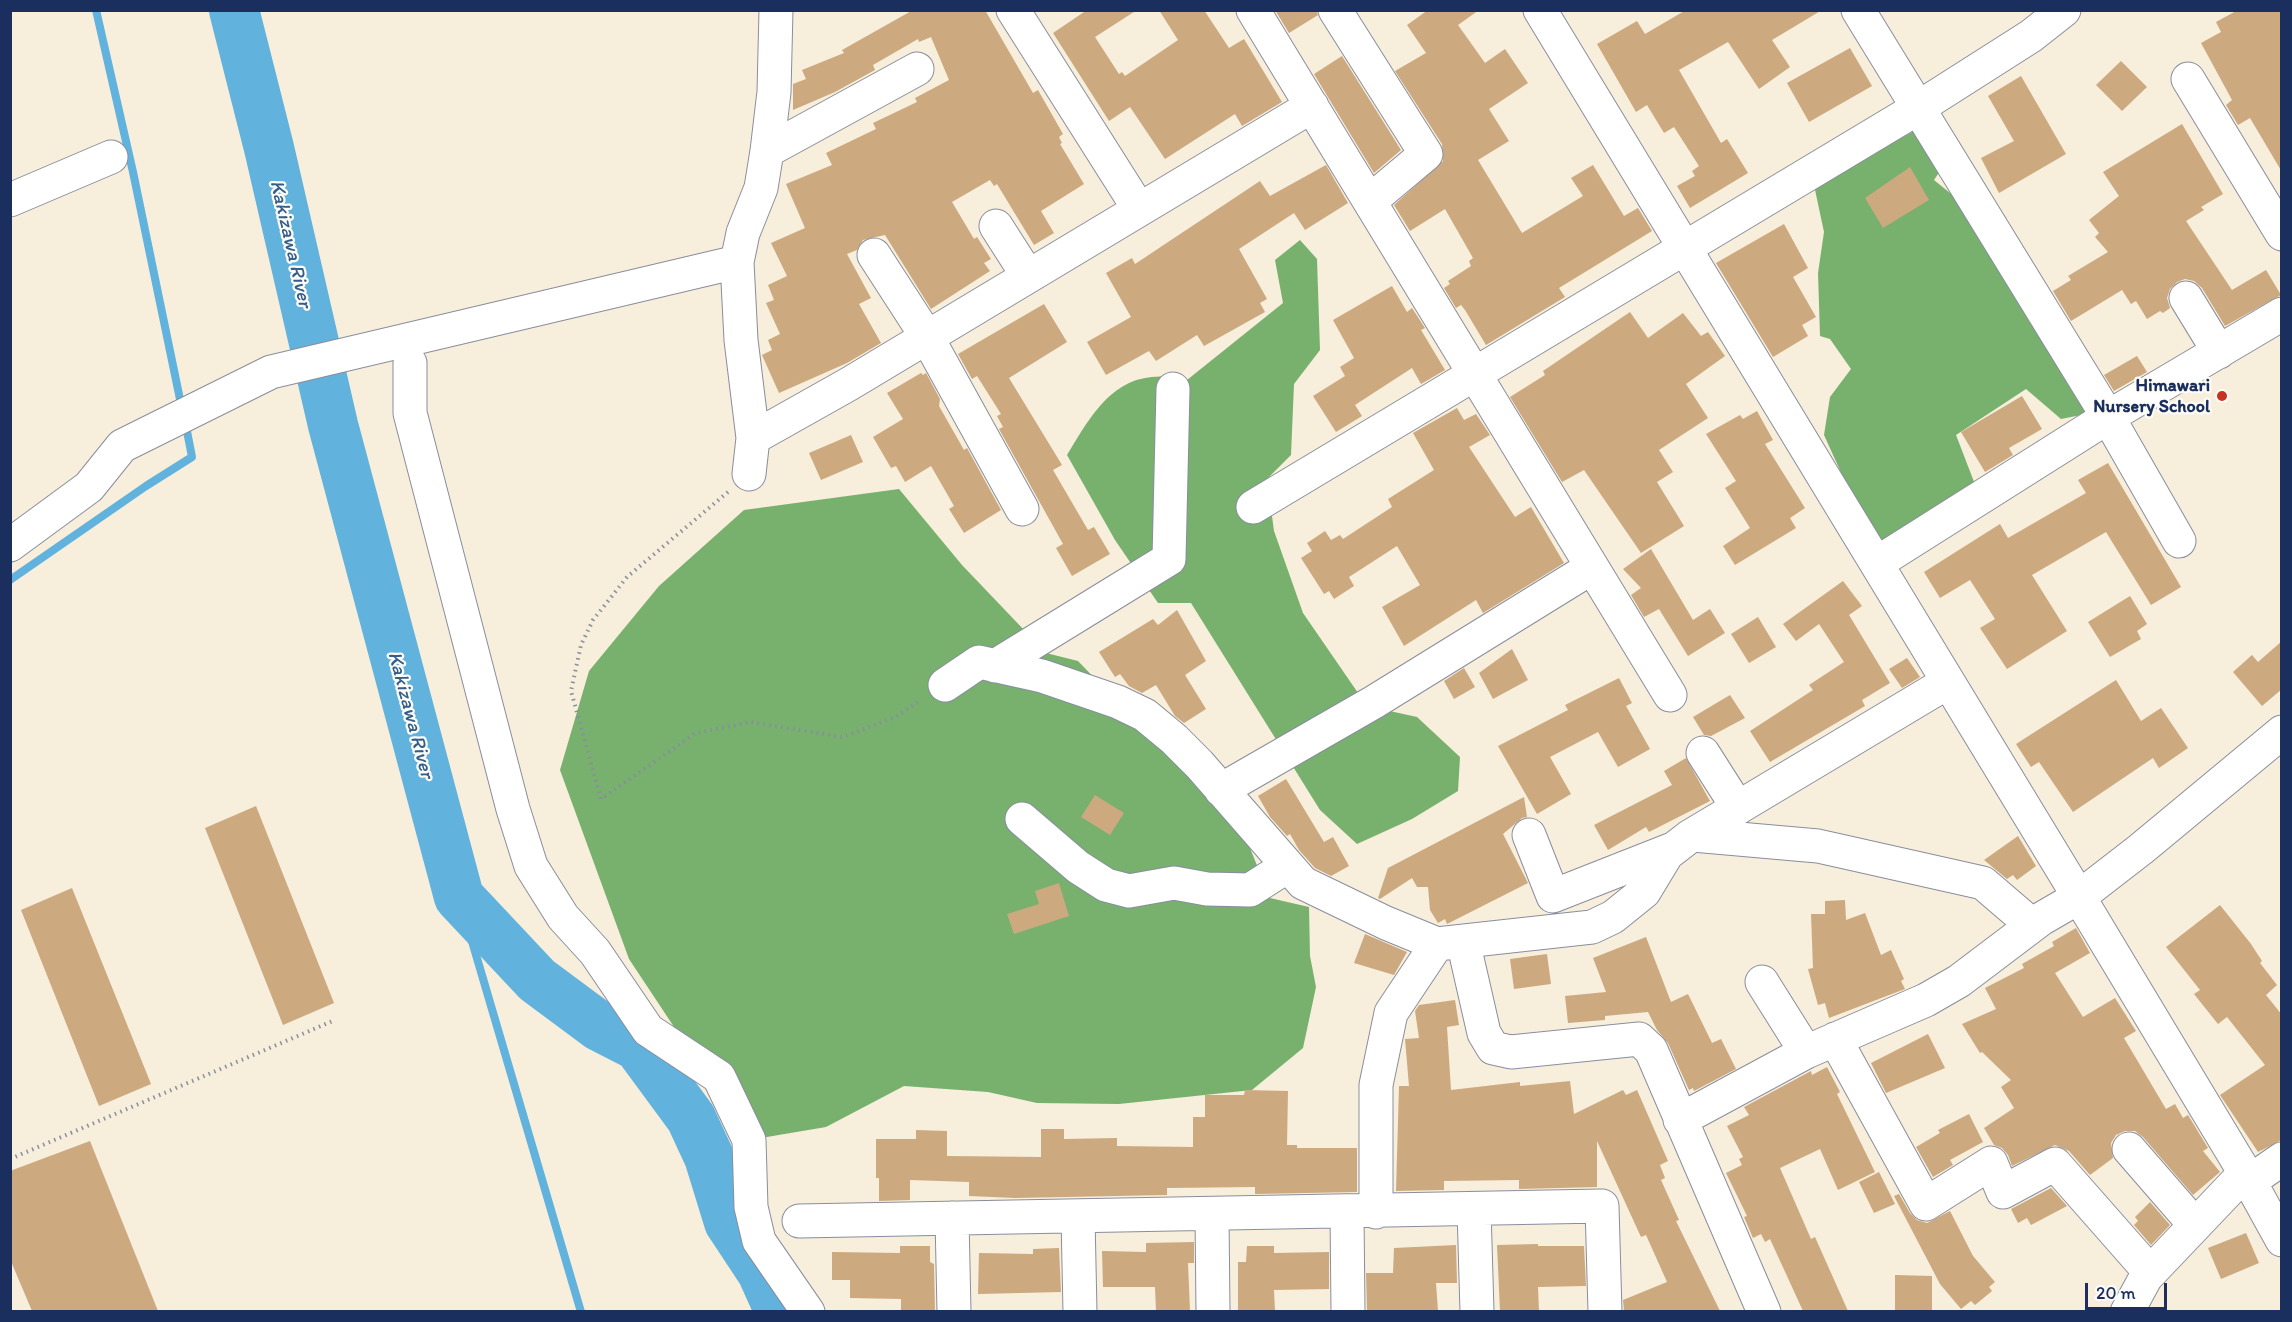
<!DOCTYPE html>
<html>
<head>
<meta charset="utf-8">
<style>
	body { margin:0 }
	#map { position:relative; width:2292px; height:1322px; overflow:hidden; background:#f7eedc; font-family:Itim,sans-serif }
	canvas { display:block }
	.frame { position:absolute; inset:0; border:12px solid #1b2f5e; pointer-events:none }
	.scale { position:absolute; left:2085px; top:1283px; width:82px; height:27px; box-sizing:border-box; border:3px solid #1b2f5e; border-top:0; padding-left:8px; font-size:18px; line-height:21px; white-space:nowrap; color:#1b2f5e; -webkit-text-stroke:4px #fdfcf7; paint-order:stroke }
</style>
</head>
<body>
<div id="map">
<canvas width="2292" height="1322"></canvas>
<div class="frame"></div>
<div class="scale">20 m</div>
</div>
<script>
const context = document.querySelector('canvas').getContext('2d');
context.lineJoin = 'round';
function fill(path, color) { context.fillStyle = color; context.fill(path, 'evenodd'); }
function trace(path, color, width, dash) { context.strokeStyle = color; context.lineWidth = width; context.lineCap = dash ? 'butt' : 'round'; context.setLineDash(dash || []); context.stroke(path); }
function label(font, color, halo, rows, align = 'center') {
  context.font = font + ' Itim,sans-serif'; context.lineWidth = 4.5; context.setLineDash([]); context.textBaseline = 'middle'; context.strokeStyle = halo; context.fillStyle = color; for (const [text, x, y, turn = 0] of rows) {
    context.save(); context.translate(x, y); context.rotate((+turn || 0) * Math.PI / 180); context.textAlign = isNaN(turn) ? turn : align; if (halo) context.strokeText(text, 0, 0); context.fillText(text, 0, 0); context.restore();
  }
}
const forest = new Path2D(`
	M 1914,131 L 1940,171 L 1934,180 L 1950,193 L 1965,195 L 2090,405 L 2081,415 L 2061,419 L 2026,389 L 1956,435 L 1976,487 L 1878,554 L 1824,435 L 1830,397 L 1851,369 L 1830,339 L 1820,336 L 1818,273 L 1824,232 L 1814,185 Z
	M 1300,240 L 1317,259 L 1320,350 L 1294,384 L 1291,455 L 1267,479 L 1274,531 L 1303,613 L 1367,706 L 1417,717 L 1460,757 L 1458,791 L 1412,819 L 1357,844 L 1320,810 L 1191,603 L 1158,603 L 1115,540 L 1067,455 C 1097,405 1121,364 1187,380 L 1283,303 L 1275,260 Z
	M 899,489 L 962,565 L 1046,653 L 1078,661 L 1244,833 L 1270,898 L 1309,907 L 1310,956 L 1316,987 L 1303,1048 L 1252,1090 L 1119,1104 L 1037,1103 L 988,1092 L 904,1086 L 826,1127 L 749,1140 L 629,959 L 560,770 L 589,671 L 659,586 L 744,510 Z`);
const stream = new Path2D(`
	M 96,10 L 133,172 L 182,409
	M 10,580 L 146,486 L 192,457 L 185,421
	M 459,897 L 581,1312`);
const river = new Path2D(`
	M 234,10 L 269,148 L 333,425 L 459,897 L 537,980 L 599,1026 L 638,1046 L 691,1118 L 709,1157 L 729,1222 L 762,1272 L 780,1312`);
const building = new Path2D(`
	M 913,10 L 985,10 L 1033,93 L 1038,90 L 1063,134 L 1059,137 L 1062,143 L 1060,144 L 1084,184 L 1041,211 L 1054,233 L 1034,245 L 997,184 L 994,186 L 990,180 L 952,202 L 974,239 L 977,237 L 991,259 L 984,263 L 990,271 L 931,309 L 885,235 L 863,240 L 857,250 L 847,254 L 871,298 L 859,304 L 881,343 L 847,363 L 779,393 L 762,355 L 772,350 L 768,340 L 780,334 L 766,303 L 774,300 L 768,285 L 787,276 L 771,243 L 805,228 L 786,184 L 832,165 L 826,153 L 876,129 L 873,123 L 917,102 L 915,98 L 949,80 L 931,37 L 919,42 L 918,39 L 873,65 L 875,70 L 835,92 L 793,110 L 793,84 L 806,79 L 802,70 L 844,53 L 842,50 Z
	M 1087,10 L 1137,10 L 1095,37 L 1119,74 L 1122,72 L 1125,76 L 1178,40 L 1159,10 L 1204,10 L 1229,48 L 1244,39 L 1282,102 L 1242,126 L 1235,114 L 1165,159 L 1130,107 L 1109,121 L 1053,33 Z
	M 1275,10 L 1316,10 L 1318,15 L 1289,33 Z
	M 1428,10 L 1479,10 L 1458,25 L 1485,63 L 1505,49 L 1528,83 L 1489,109 L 1509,141 L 1478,160 L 1522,233 L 1583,196 L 1571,178 L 1593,165 L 1624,216 L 1638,208 L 1652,231 L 1559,288 L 1565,297 L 1486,345 L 1465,310 L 1461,305 L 1456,308 L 1444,288 L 1450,284 L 1448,281 L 1471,266 L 1469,261 L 1473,258 L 1445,209 L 1410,231 L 1394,205 L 1443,161 L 1442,144 L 1395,71 L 1426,53 L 1407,25 Z
	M 1686,10 L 1822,10 L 1772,40 L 1790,67 L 1759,89 L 1728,42 L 1679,70 L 1721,143 L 1727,139 L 1748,173 L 1690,208 L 1677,186 L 1695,176 L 1692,171 L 1699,166 L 1674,127 L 1664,133 L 1647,105 L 1636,112 L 1597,44 L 1637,21 L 1645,34 Z
	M 2238,10 L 2282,10 L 2282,172 L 2250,118 L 2238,125 L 2226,105 L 2232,100 L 2201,43 L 2221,32 L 2216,22 Z
	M 1850,48 L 1872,86 L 1809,122 L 1787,83 Z
	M 1342,56 L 1401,150 L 1374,173 L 1314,74 Z
	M 2121,61 L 2147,87 L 2122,111 L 2096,85 Z
	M 2021,76 L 2066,154 L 1999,193 L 1981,158 L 2014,141 L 1988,96 Z
	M 2182,124 L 2223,194 L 2201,207 L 2204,210 L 2186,221 L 2232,290 L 2266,270 L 2281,295 L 2225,326 L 2202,288 L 2194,281 L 2185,279 L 2177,282 L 2170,289 L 2167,298 L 2170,308 L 2163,313 L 2160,311 L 2147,319 L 2136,301 L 2131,304 L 2122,290 L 2071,321 L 2053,291 L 2071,280 L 2068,276 L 2108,252 L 2095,237 L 2099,233 L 2089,220 L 2119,196 L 2103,172 Z
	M 1326,165 L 1348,203 L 1305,230 L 1294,213 L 1239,249 L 1267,299 L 1260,303 L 1265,312 L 1204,346 L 1197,335 L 1156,361 L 1149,351 L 1106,375 L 1087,342 L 1131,317 L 1106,273 L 1132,258 L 1135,264 L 1260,181 L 1270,196 Z
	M 1910,167 L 1929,200 L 1883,228 L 1865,198 Z
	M 1784,224 L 1808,268 L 1793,277 L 1816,317 L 1802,325 L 1808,336 L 1773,357 L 1716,263 Z
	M 1392,286 L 1407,312 L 1412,308 L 1425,328 L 1421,330 L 1445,370 L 1421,384 L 1412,368 L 1355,405 L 1362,416 L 1336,432 L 1313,396 L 1345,376 L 1340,367 L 1354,358 L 1333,320 Z
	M 1044,304 L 1067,342 L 1009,378 L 1062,465 L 1053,470 L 1088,530 L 1094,527 L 1110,554 L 1072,576 L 1056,548 L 1063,544 L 999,429 L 1003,427 L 997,416 L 1001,414 L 977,376 L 972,379 L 958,354 Z
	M 1630,312 L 1648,338 L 1683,313 L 1701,336 L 1708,332 L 1725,356 L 1686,384 L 1708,418 L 1659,450 L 1673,472 L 1657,482 L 1684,526 L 1641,553 L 1584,470 L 1562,482 L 1510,397 L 1545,375 L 1543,371 Z
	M 2137,356 L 2147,372 L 2114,391 L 2104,375 Z
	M 921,373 L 923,375 L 926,373 L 940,399 L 939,406 L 964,450 L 967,448 L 1001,510 L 964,533 L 949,509 L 954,506 L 931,466 L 905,482 L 896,466 L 891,468 L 873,437 L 903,419 L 887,393 Z
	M 2022,396 L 2042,429 L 2009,448 L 2013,455 L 1985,472 L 1961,432 Z
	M 1457,408 L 1464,420 L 1476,414 L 1490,435 L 1469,447 L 1515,517 L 1531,507 L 1564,563 L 1483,613 L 1476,600 L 1404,646 L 1382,607 L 1420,585 L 1397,546 L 1349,577 L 1354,586 L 1334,599 L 1329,591 L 1324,594 L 1301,558 L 1312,551 L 1307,543 L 1325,531 L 1331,540 L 1340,535 L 1343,539 L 1392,507 L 1388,499 L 1434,470 L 1413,433 Z
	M 1757,411 L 1773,440 L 1765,444 L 1805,508 L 1790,518 L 1796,528 L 1735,565 L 1723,546 L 1750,528 L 1725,488 L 1736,481 L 1706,434 L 1740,415 L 1743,419 Z
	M 851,435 L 863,462 L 821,480 L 809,453 Z
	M 2108,463 L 2181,587 L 2151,605 L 2106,532 L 2032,575 L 2067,631 L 2007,669 L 1980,628 L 1995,619 L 1970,580 L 1940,598 L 1924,572 L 2000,524 L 2008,538 L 2086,493 L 2078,480 Z
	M 1651,549 L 1693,620 L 1710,609 L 1725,633 L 1688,656 L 1659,609 L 1644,617 L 1631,595 L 1641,588 L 1623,569 Z
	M 1843,581 L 1862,606 L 1849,615 L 1890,683 L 1862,700 L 1865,706 L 1770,762 L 1750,731 L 1813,690 L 1809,685 L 1844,662 L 1819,624 L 1796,641 L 1783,624 Z
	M 2130,596 L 2147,624 L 2137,631 L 2141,639 L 2110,657 L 2088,622 Z
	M 1177,610 L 1206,661 L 1185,675 L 1206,709 L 1184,723 L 1175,716 L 1156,685 L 1142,693 L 1129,686 L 1120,674 L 1115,677 L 1099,652 L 1153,619 L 1158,625 Z
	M 1758,617 L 1776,647 L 1749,663 L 1731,634 Z
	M 2282,641 L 2282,689 L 2262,706 L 2233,672 L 2252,655 L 2258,662 Z
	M 1512,649 L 1528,680 L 1493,699 L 1479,673 Z
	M 1907,658 L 1920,677 L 1902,688 L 1889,669 Z
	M 1464,668 L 1475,687 L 1454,699 L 1444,681 Z
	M 1619,678 L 1632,703 L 1626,706 L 1650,749 L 1618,767 L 1598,732 L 1550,757 L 1571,794 L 1537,814 L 1498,746 L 1568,710 L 1565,705 Z
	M 2116,680 L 2141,721 L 2161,708 L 2188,748 L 2159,768 L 2153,758 L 2073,812 L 2039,762 L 2031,767 L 2016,744 Z
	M 1730,695 L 1745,718 L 1711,736 L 1704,735 L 1693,717 Z
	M 1686,758 L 1710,801 L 1649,832 L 1646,827 L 1608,850 L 1594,825 L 1672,785 L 1664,771 Z
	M 1286,779 L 1324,842 L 1333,837 L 1349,866 L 1331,876 L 1315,868 L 1299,850 L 1290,834 L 1287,836 L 1270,817 L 1258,796 Z
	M 1095,795 L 1124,813 L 1110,835 L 1081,817 Z
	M 1524,797 L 1527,817 L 1522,818 L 1503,834 L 1528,883 L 1447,924 L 1445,919 L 1438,923 L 1430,910 L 1428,887 L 1417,887 L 1412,878 L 1380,899 L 1378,898 L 1388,868 Z
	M 256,806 L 334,1003 L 283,1025 L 205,828 Z
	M 2018,836 L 2036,866 L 2017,880 L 2013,875 L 2007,879 L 1984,860 Z
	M 1059,883 L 1069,916 L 1014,934 L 1007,914 L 1039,904 L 1035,891 Z
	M 72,888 L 151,1084 L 99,1106 L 21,910 Z
	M 1845,900 L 1846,920 L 1865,913 L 1881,955 L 1891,950 L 1904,979 L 1901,981 L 1905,989 L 1829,1018 L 1825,1003 L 1818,1005 L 1808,969 L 1813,968 L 1811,914 L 1825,914 L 1825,901 Z
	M 2220,905 L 2251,944 L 2262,961 L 2260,963 L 2277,985 L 2266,995 L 2282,1015 L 2282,1140 L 2258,1152 L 2220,1095 L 2265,1065 L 2227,1017 L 2218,1024 L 2194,994 L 2200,990 L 2166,947 Z
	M 2076,928 L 2090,953 L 2055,973 L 2083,1017 L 2115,998 L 2136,1031 L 2124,1038 L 2166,1109 L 2175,1104 L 2183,1118 L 2188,1115 L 2208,1148 L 2203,1151 L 2220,1172 L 2193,1195 L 2143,1137 L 2135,1131 L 2125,1131 L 2116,1135 L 2111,1143 L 2113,1158 L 2090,1175 L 2069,1151 L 2055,1145 L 2012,1166 L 2008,1155 L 2002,1148 L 1994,1145 L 1984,1128 L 2014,1108 L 2001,1087 L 2011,1080 L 1982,1052 L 1980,1053 L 1962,1024 L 1996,1009 L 1985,988 L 2024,968 L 2022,964 L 2054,946 L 2052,942 Z
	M 1365,934 L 1407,952 L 1394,975 L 1354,963 Z
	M 1646,937 L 1671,1002 L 1688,994 L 1712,1043 L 1721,1039 L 1736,1069 L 1694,1091 L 1693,1088 L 1689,1090 L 1668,1043 L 1657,1030 L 1648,1012 L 1605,1016 L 1605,1020 L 1568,1023 L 1565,996 L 1606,992 L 1593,958 Z
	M 1547,954 L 1551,984 L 1514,989 L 1510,959 Z
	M 1455,1000 L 1459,1025 L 1447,1027 L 1451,1090 L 1520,1082 L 1520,1086 L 1570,1081 L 1574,1114 L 1623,1090 L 1626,1095 L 1637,1090 L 1668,1161 L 1660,1165 L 1665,1178 L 1661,1180 L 1679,1220 L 1676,1221 L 1720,1311 L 1624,1311 L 1623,1300 L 1667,1282 L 1646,1235 L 1641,1237 L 1597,1141 L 1597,1187 L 1519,1189 L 1519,1180 L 1444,1181 L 1444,1190 L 1396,1191 L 1399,1086 L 1409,1086 L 1405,1039 L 1419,1038 L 1415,1011 L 1419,1005 Z
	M 1928,1034 L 1945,1068 L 1886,1093 L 1871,1063 Z
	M 1827,1067 L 1840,1092 L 1837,1094 L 1875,1172 L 1838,1190 L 1820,1149 L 1780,1168 L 1811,1239 L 1815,1237 L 1848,1311 L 1803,1311 L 1770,1239 L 1765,1242 L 1761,1234 L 1753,1238 L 1744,1217 L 1747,1216 L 1726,1173 L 1742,1165 L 1739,1159 L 1743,1157 L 1727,1126 L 1749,1115 L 1744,1107 L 1811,1071 L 1812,1075 Z
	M 1245,1090 L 1288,1091 L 1287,1145 L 1297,1145 L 1297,1148 L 1357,1148 L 1357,1192 L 1255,1194 L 1255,1187 L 1167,1188 L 1167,1195 L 1015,1198 L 969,1196 L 969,1182 L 910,1180 L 910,1200 L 879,1201 L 879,1178 L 876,1178 L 876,1139 L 916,1139 L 916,1130 L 947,1131 L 947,1156 L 1041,1157 L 1041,1129 L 1064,1129 L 1064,1139 L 1117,1138 L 1117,1146 L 1193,1147 L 1193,1117 L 1205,1117 L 1205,1095 L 1244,1095 Z
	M 1969,1114 L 1983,1142 L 1950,1160 L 1953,1165 L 1933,1177 L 1916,1147 L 1940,1133 L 1938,1130 Z
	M 90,1141 L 158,1311 L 32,1311 L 10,1259 L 10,1171 Z
	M 1879,1172 L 1895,1204 L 1874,1213 L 1859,1182 Z
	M 2051,1188 L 2067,1206 L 2031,1225 L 2027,1218 L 2018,1223 L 2011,1209 Z
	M 1899,1194 L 1910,1213 L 1917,1220 L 1927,1223 L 1950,1211 L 1973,1256 L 1995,1282 L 1989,1287 L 1992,1291 L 1975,1305 L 1971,1301 L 1961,1309 L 1940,1284 L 1894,1196 Z
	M 2150,1202 L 2170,1225 L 2151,1245 L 2134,1225 L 2138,1221 L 2135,1217 Z
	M 2246,1233 L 2259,1263 L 2221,1279 L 2208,1248 Z
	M 1194,1242 L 1194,1263 L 1188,1263 L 1190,1311 L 1156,1311 L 1155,1287 L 1103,1287 L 1102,1251 L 1146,1252 L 1146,1243 Z
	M 1538,1244 L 1538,1246 L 1584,1246 L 1586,1286 L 1538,1287 L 1539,1311 L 1500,1311 L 1497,1245 Z
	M 1456,1245 L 1457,1283 L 1436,1283 L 1438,1311 L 1367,1311 L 1366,1273 L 1393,1273 L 1394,1248 Z
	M 900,1246 L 930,1246 L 930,1262 L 934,1264 L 935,1311 L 901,1311 L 901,1299 L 850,1298 L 850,1280 L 832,1280 L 832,1252 L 900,1253 Z
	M 1247,1246 L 1274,1246 L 1274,1253 L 1329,1252 L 1329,1289 L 1274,1290 L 1275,1311 L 1238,1311 L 1238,1262 L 1246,1262 Z
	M 1059,1248 L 1061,1292 L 978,1294 L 979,1253 L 1033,1254 L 1033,1249 Z
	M 1895,1275 L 1932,1276 L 1932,1311 L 1895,1311 Z`);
const path = new Path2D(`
	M 728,492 L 627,577 L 593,620 L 581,645 L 571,691 L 601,799 L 696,733 L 751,722 L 843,737 L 895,717 L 921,700
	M 10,1159 L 335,1020`);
const minor = new Path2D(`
	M 1013,10 L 1139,209
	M 1253,10 L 1670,695
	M 1335,10 L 1426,154 L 1370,201
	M 1540,10 L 2079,897 L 2245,1173 L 2282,1240
	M 1858,10 L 2108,417 L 2179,541
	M 2188,79 L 2282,234
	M 767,151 L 917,69
	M 10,200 L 111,157
	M 996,226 L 1028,276
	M 874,255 L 927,337 L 1022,509
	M 2186,298 L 2219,352
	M 410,363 L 410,413 L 513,809 L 531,866 L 563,917 L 595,952 L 648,1030 L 719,1077 L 749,1140 L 751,1207 L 759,1241 L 808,1312
	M 753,438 L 849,384 L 1312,106
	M 749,474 L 753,438 L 741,340 L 737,262 L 743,233 L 761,188 L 767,151 L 774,92 L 776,10
	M 1253,507 L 1918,108 L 2031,36 L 2064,10
	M 10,545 L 89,487 L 122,446 L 271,372 L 737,262
	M 1877,563 L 2108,417 L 2282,314
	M 995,666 L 1169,559 L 1173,389
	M 945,685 L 979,662 L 1042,676 L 1118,702 L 1145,715 L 1174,739 L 1199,764 L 1303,883 L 1386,923 L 1437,944 L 1592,927 L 1613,917 L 1644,892 L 1667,854 L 1689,837 L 1948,682
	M 1703,753 L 1738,808
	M 1221,790 L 1374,702 L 1591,568
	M 1022,819 L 1078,867 L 1106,885 L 1129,891 L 1174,883 L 1207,889 L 1250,890 L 1286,867
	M 1529,835 L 1553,896 L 1675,848
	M 1693,835 L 1818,846 L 1983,883 L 2032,925
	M 1463,941 L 1484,1033 L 1493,1048 L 1511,1052 L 1639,1039 L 1651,1050 L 1764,1312
	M 1762,982 L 1806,1052
	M 1835,1039 L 1926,1204 L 1991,1163 L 2003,1192 L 2055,1164 L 2150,1272
	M 1680,1120 L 1806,1052 L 1926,1000 L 1959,981 L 2041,919 L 2079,897 L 2141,849 L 2282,732
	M 2129,1149 L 2195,1225
	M 2250,1181 L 2282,1159
	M 1474,1209 L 1477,1312
	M 1347,1212 L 1348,1312
	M 1376,1212 L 1376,1085 L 1391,1013 L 1437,944
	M 1212,1214 L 1213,1312
	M 1078,1217 L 1080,1312
	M 952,1218 L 954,1312
	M 799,1221 L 1602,1206 L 1605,1312
	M 2127,1312 L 2146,1277 L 2245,1173`);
const markers = [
	[2222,396,6,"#c8321e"]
];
const poiNames = [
	["Himawari",2210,386],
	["Nursery School",2210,407]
];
const waterNames = [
	["Kakizawa River",290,244,77],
	["Kakizawa River",410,715,75]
];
fill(forest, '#78b06e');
trace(stream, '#61b2dc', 8);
trace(river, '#61b2dc', 50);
fill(building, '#cca97f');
trace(minor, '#898e9d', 35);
trace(path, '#898e9d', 4, [1.5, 4.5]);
trace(minor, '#fff', 33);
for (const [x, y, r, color] of markers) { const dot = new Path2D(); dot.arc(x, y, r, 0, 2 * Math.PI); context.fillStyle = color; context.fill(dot); trace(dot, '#fdfcf7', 2); }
label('bold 18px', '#1b2f5e', '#fdfcf7', poiNames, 'right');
label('italic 20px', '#345d8a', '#fdfcf7', waterNames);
</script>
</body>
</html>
